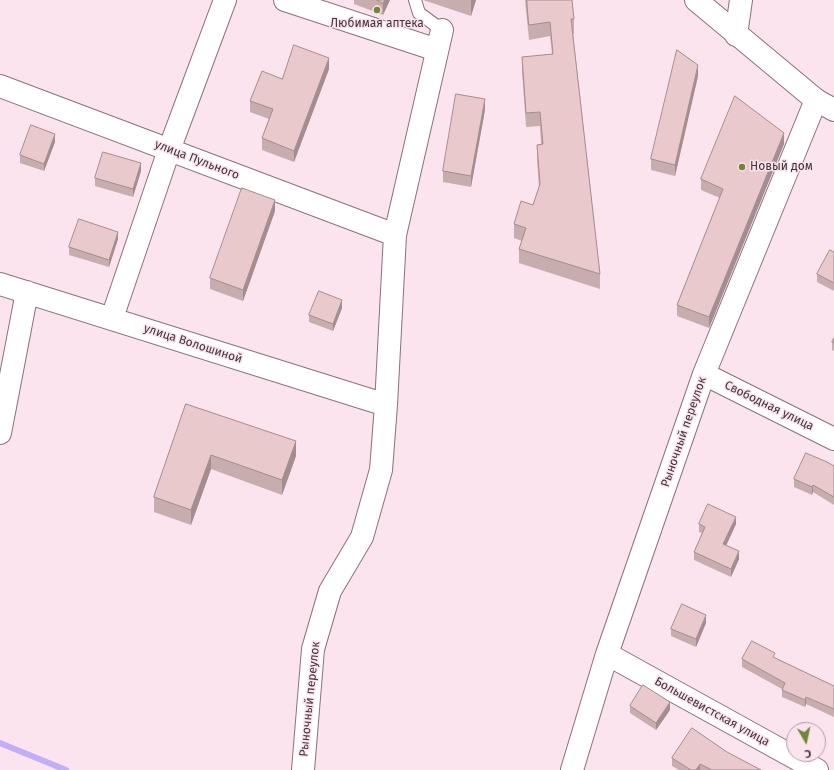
<!DOCTYPE html>
<html>
<head>
<meta charset="utf-8">
<style>
	body { margin:0 }
	#map { position:relative; width:834px; height:770px; overflow:hidden; background:#fce4ef; font-family:"Fira Sans",sans-serif }
	canvas { display:block }
	.north { position:absolute; left:786px; top:722px; width:40px; height:40px; box-sizing:border-box; background:#fce4ef; border:1px solid #b19ea7; border-radius:50%; rotate:171deg; font-size:11px; font-weight:700; line-height:16px; text-align:center; color:#40343a }
	.north::after { content:''; display:block; margin:auto; width:14px; height:18px; background:#728637; clip-path:polygon(50% 0,100% 100%,50% 72%,0 100%) }
</style>
</head>
<body>
<div id="map">
<canvas width="834" height="770"></canvas>
<div class="north">С</div>
</div>
<script>
const context = document.querySelector('canvas').getContext('2d');
context.lineJoin = 'round';
function trace(path, color, width, dash) { context.strokeStyle = color; context.lineWidth = width; context.lineCap = dash ? 'butt' : 'round'; context.setLineDash(dash || []); context.stroke(path); }
function fill(path, color) { context.fillStyle = color; context.fill(path, 'evenodd'); }
function label(font, color, halo, rows, align = 'center') {
  context.font = font + ' "Fira Sans",sans-serif'; context.lineWidth = 3; context.setLineDash([]); context.textBaseline = 'middle'; context.strokeStyle = halo; context.fillStyle = color; for (const [text, x, y, turn = 0] of rows) {
    context.save(); context.translate(x, y); context.rotate((+turn || 0) * Math.PI / 180); context.textAlign = isNaN(turn) ? turn : align; if (halo) context.strokeText(text, 0, 0); context.fillText(text, 0, 0); context.restore();
  }
}
const stream = new Path2D(`
	M 0,743 L 66,770`);
const service = new Path2D(`
	M 415,0 L 419,13 L 442,30`);
const minor = new Path2D(`
	M 285,0 L 437,50
	M 736,35 L 741,0
	M 0,86 L 395,235
	M 0,284 L 386,405
	M 112,318 L 169,150 L 225,0
	M 704,374 L 834,439
	M 0,433 L 27,292
	M 607,654 L 817,770
	M 303,770 L 313,649 L 330,591 L 362,537 L 381,470 L 386,405 L 395,235 L 442,30
	M 572,770 L 607,654 L 704,374 L 816,100`);
const primary = new Path2D(`
	M 696,0 L 816,100 L 834,110`);
const wall = new Path2D(`
	M 354,0 L 390,0 L 383,15 L 354,4 Z
	M 423,0 L 476,0 L 471,16 Z
	M 525,0 L 572,0 L 574,19 L 574,34 L 573,34 L 600,274 L 600,289 L 519,263 L 519,249 L 522,241 L 514,238 L 514,224 L 533,205 L 539,187 L 537,159 L 537,145 L 541,144 L 540,126 L 526,127 L 522,71 L 522,57 L 552,54 L 550,36 L 529,40 Z
	M 329,69 L 294,162 L 262,150 L 262,138 L 269,119 L 250,112 L 250,101 L 282,79 Z
	M 698,76 L 675,176 L 651,170 L 651,159 Z
	M 485,110 L 471,187 L 443,182 L 443,171 Z
	M 55,142 L 44,171 L 20,163 L 20,155 Z
	M 784,144 L 709,328 L 677,316 L 677,305 L 720,198 L 701,190 L 701,179 Z
	M 141,171 L 133,197 L 95,186 L 95,178 Z
	M 275,211 L 243,301 L 210,289 L 210,278 Z
	M 118,239 L 109,267 L 69,255 L 69,247 Z
	M 834,252 L 834,291 L 817,282 L 817,274 Z
	M 342,308 L 333,331 L 309,322 L 309,315 Z
	M 834,338 L 834,351 L 832,350 L 832,342 Z
	M 186,404 L 296,456 L 282,495 L 211,469 L 191,525 L 154,512 L 154,497 Z
	M 834,466 L 834,505 L 813,492 L 812,495 L 794,487 L 794,479 Z
	M 699,524 L 736,524 L 726,546 L 739,559 L 731,577 L 694,560 L 694,552 L 702,533 L 699,532 Z
	M 706,623 L 696,647 L 671,636 L 671,629 Z
	M 775,658 L 834,686 L 834,717 L 806,704 L 805,707 L 782,697 L 782,689 L 742,667 L 742,659 Z
	M 630,706 L 670,710 L 656,730 L 630,713 Z
	M 727,752 L 761,770 L 679,770 L 672,766 L 672,758 Z`);
const shadedWall = new Path2D(`
	M 385,0 L 390,0 L 383,15 L 383,3 Z
	M 471,0 L 476,0 L 471,16 Z
	M 329,58 L 329,69 L 294,162 L 294,151 Z
	M 698,65 L 698,76 L 675,176 L 675,165 Z
	M 485,99 L 485,110 L 471,187 L 471,176 Z
	M 784,133 L 784,144 L 709,328 L 709,317 Z
	M 55,134 L 55,142 L 44,171 L 44,164 Z
	M 141,163 L 141,171 L 133,197 L 133,189 Z
	M 275,200 L 275,211 L 243,301 L 243,290 Z
	M 118,232 L 118,239 L 109,267 L 109,260 Z
	M 342,300 L 342,308 L 333,331 L 333,324 Z
	M 296,441 L 296,456 L 282,495 L 282,480 Z
	M 211,455 L 211,469 L 191,525 L 191,510 Z
	M 813,485 L 813,492 L 812,495 L 812,487 Z
	M 736,517 L 736,524 L 723,552 L 723,544 Z
	M 739,551 L 739,559 L 731,577 L 731,569 Z
	M 706,615 L 706,623 L 696,647 L 696,639 Z
	M 806,697 L 806,704 L 805,707 L 805,700 Z
	M 670,702 L 670,710 L 656,730 L 656,723 Z
	M 700,764 L 700,770 L 696,770 Z`);
const building = new Path2D(`
	M 377,0 L 385,0 L 383,3 Z
	M 527,0 L 572,0 L 574,19 L 571,19 L 600,274 L 519,249 L 526,228 L 514,224 L 521,201 L 533,205 L 540,184 L 537,145 L 543,144 L 540,112 L 526,113 L 522,57 L 553,54 L 550,22 L 529,25 Z
	M 294,45 L 329,58 L 294,151 L 262,138 L 273,109 L 250,101 L 262,71 L 282,79 Z
	M 677,50 L 698,65 L 675,165 L 651,159 Z
	M 456,94 L 485,99 L 471,176 L 443,171 Z
	M 735,96 L 784,133 L 709,317 L 677,305 L 723,189 L 701,179 Z
	M 31,125 L 55,134 L 44,164 L 20,155 Z
	M 103,152 L 141,163 L 133,189 L 95,178 Z
	M 242,188 L 275,200 L 243,290 L 210,278 Z
	M 79,219 L 118,232 L 109,260 L 69,247 Z
	M 830,250 L 834,252 L 834,283 L 817,274 Z
	M 319,291 L 342,300 L 333,324 L 309,315 Z
	M 834,338 L 834,343 L 832,342 Z
	M 186,404 L 296,441 L 282,480 L 211,455 L 191,510 L 154,497 Z
	M 806,453 L 827,462 L 834,466 L 834,497 L 813,485 L 812,487 L 794,479 Z
	M 708,504 L 736,517 L 723,544 L 739,551 L 731,569 L 694,552 L 705,527 L 699,524 Z
	M 682,604 L 706,615 L 696,639 L 671,629 Z
	M 752,641 L 775,653 L 773,657 L 834,686 L 834,709 L 806,697 L 805,700 L 782,690 L 785,683 L 742,659 Z
	M 643,685 L 670,702 L 656,723 L 630,706 Z
	M 692,728 L 727,752 L 761,770 L 712,770 L 700,764 L 696,770 L 691,770 L 672,758 Z`);
const markers = [
	[377,10,4,"#728637"],
	[742,167,4,"#728637"]
];
const poiNames = [
	["Любимая аптека",377,24],
	["Новый дом",750,167,"left"]
];
const streetNames = [
	["улица Пульного",197,160,21],
	["улица Волошиной",193,344,18],
	["Свободная улица",769,406,26],
	["Рыночный переулок",684,432,-71],
	["Рыночный переулок",310,699,-84],
	["Большевистская улица",712,712,29]
];
trace(stream, '#c0aff7', 6);
trace(service, '#8a717d', 14);
trace(minor, '#8a717d', 24);
trace(primary, '#8a717d', 24);
trace(service, '#fff', 12);
trace(minor, '#fff', 22);
trace(primary, '#fff', 22);
fill(wall, '#c8adaf');
fill(shadedWall, '#a38d8e');
fill(building, '#e9c9cb');
trace(building, '#a38d8e', 1);
for (const [x, y, r, color] of markers) { const dot = new Path2D(); dot.arc(x, y, r, 0, 2 * Math.PI); context.fillStyle = color; context.fill(dot); trace(dot, '#fce4ef', 1.5); }
label('12px', '#40343a', '#fce4ef', poiNames);
label('12px', '#40343a', '#fce4ef', streetNames);
</script>
</body>
</html>
